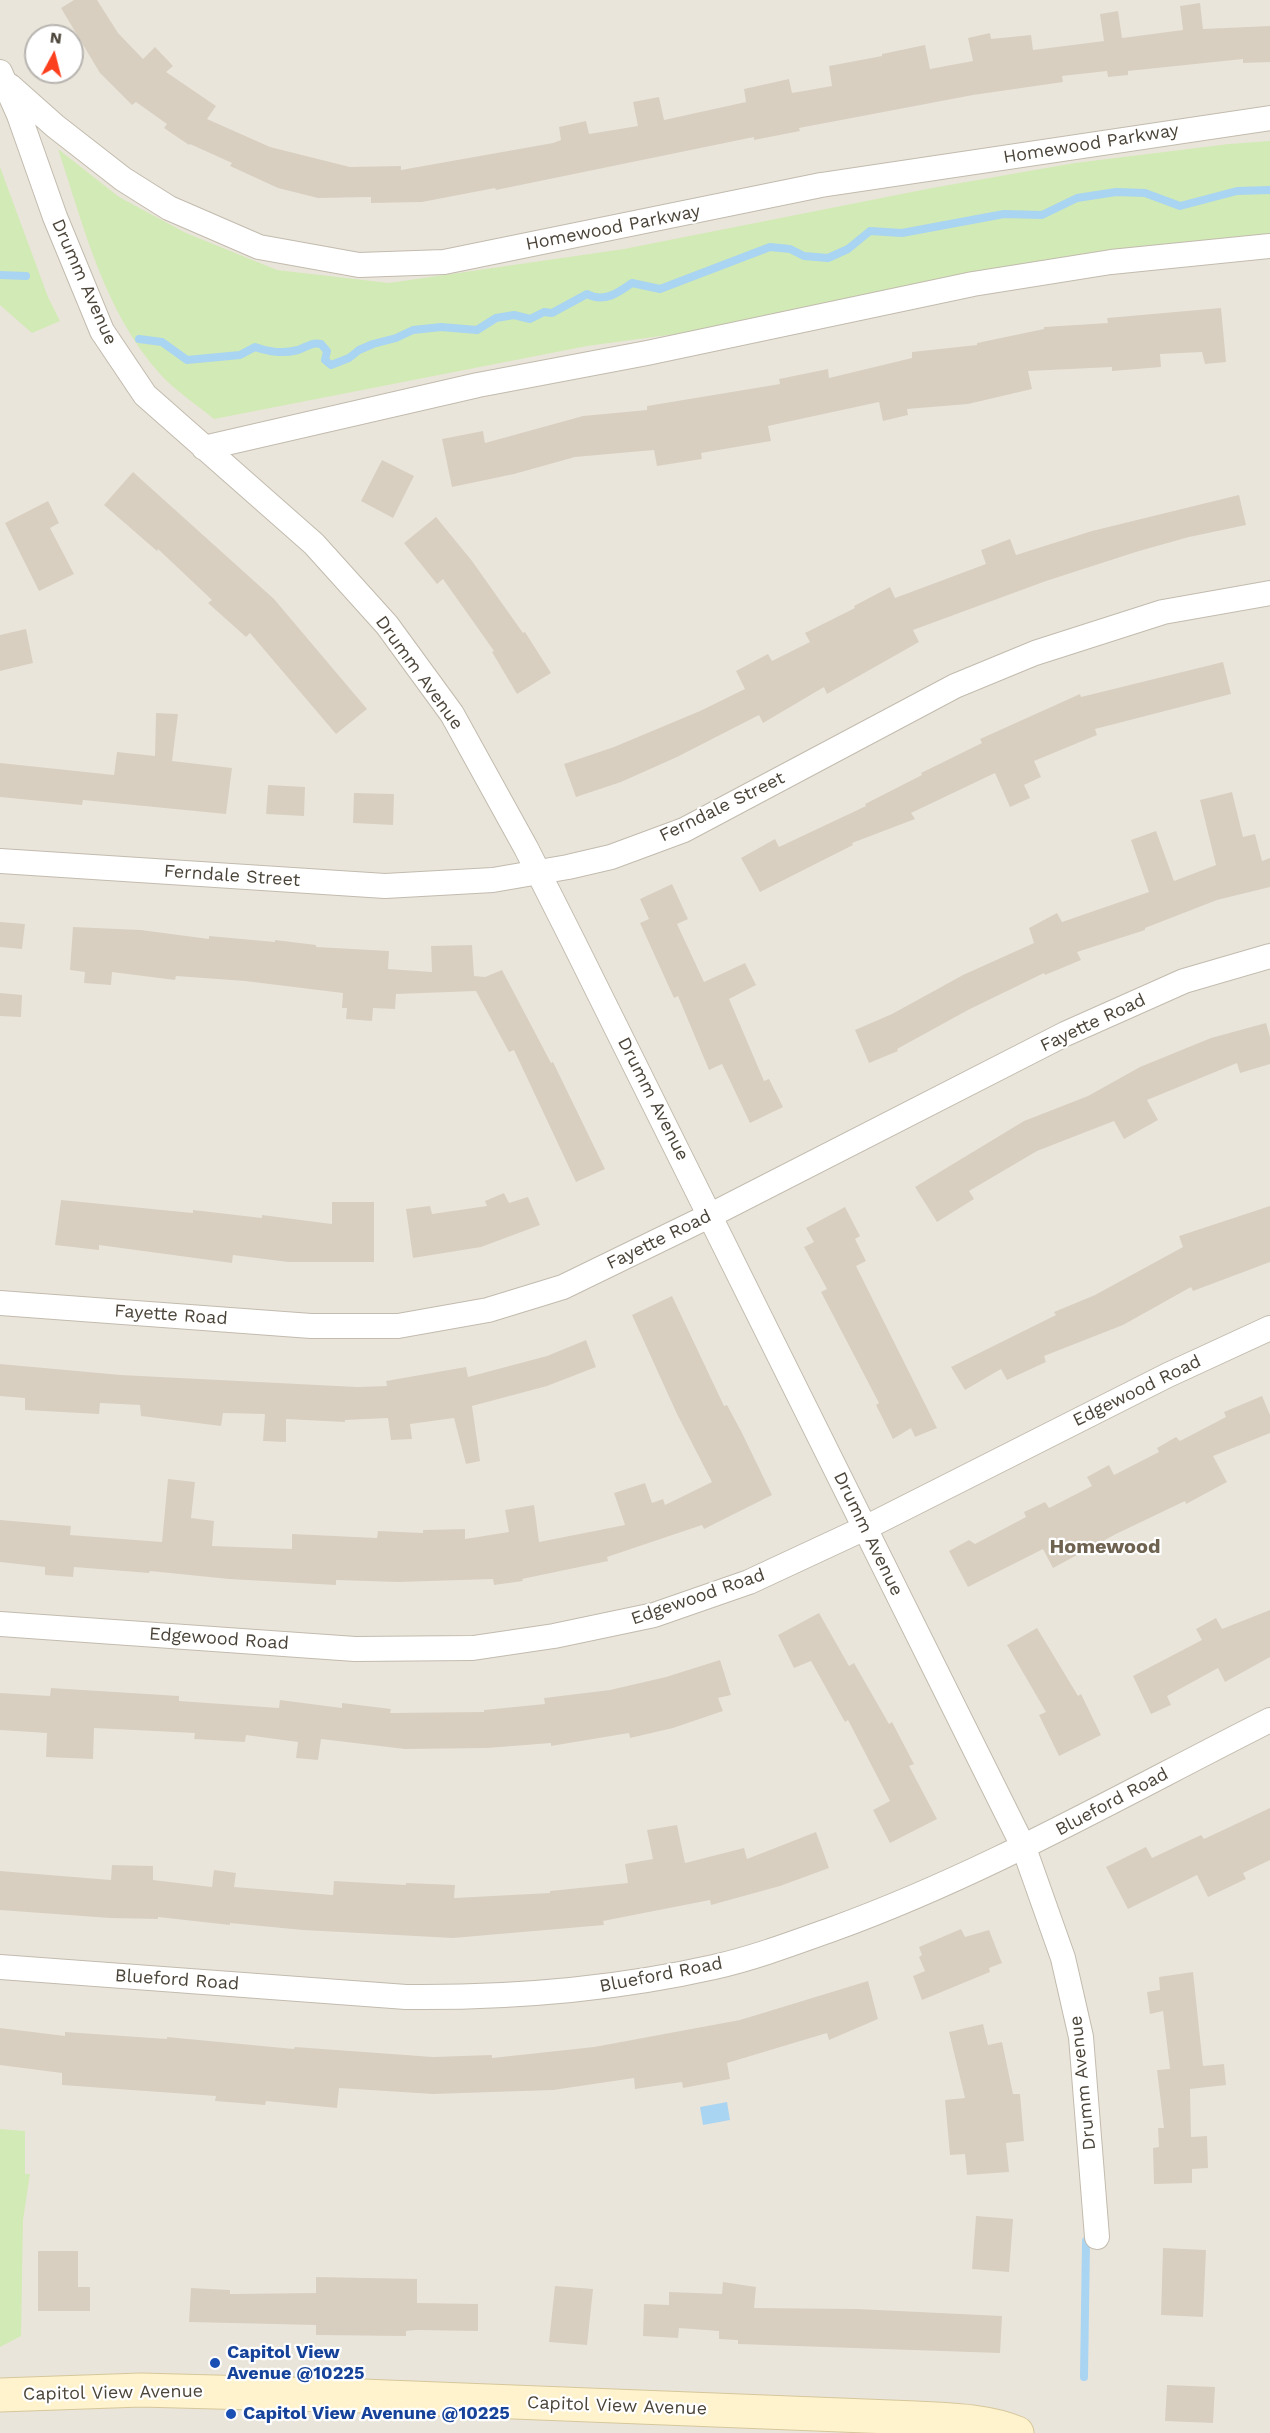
<!DOCTYPE html>
<html>
<head>
<meta charset="utf-8">
<style>
	body { margin:0 }
	#map { position:relative; width:1270px; height:2433px; overflow:hidden; background:#f6f3ec; font-family:"Work Sans",sans-serif }
	canvas { display:block }
	.north { position:absolute; left:24px; top:24px; width:60px; height:60px; box-sizing:border-box; background:#fff; border:2px solid #b7b4b0; border-radius:50%; rotate:7deg; font-size:16px; font-weight:700; line-height:24px; text-align:center; color:#4b4439 }
	.north::after { content:''; display:block; margin:auto; width:21px; height:27px; background:#fc3f1d; clip-path:polygon(50% 0,100% 100%,50% 72%,0 100%) }
</style>
</head>
<body>
<div id="map">
<canvas width="1270" height="2433"></canvas>
<div class="north">N</div>
</div>
<script>
const context = document.querySelector('canvas').getContext('2d');
context.lineJoin = 'round';
function fill(path, color) { context.fillStyle = color; context.fill(path, 'evenodd'); }
function trace(path, color, width, dash) { context.strokeStyle = color; context.lineWidth = width; context.lineCap = dash ? 'butt' : 'round'; context.setLineDash(dash || []); context.stroke(path); }
function label(font, color, halo, rows, align = 'center') {
  context.font = font + ' "Work Sans",sans-serif'; context.lineWidth = 4.5; context.setLineDash([]); context.textBaseline = 'middle'; context.strokeStyle = halo; context.fillStyle = color; for (const [text, x, y, turn = 0] of rows) {
    context.save(); context.translate(x, y); context.rotate((+turn || 0) * Math.PI / 180); context.textAlign = isNaN(turn) ? turn : align; if (halo) context.strokeText(text, 0, 0); context.fillText(text, 0, 0); context.restore();
  }
}
const residential = new Path2D(`
	M 0,0 L 1270,0 L 1270,2433 L 0,2433 ZM 36,36 L 72,36 L 72,72 L 36,72 Z`);
const green = new Path2D(`
	M 1270,141 L 1270,237 L 943,279 L 683,333 L 587,346 L 214,419 C 197,405 176,391 161,375 C 104,312 84,227 58,149 L 119,197 L 186,233 L 277,270 L 389,283 L 624,249 L 932,188 L 1075,163 L 1229,144 Z
	M 0,167 L 48,297 L 60,321 L 32,333 L 0,305 Z
	M 0,2129 L 25,2131 L 25,2174 L 30,2174 L 23,2220 L 21,2336 L 0,2347 Z`);
const water = new Path2D(`
	M 727,2102 L 730,2120 L 703,2125 L 700,2107 Z`);
const stream = new Path2D(`
	M 0,275 L 26,276
	M 139,339 L 162,342 L 187,360 L 240,355 L 255,347 C 270,352 282,354 298,350 C 307,347 311,342 321,344 L 327,351 L 325,360 L 331,365 L 349,358 L 359,350 L 373,344 L 396,338 L 413,330 L 441,327 L 477,330 L 496,318 L 514,315 L 530,319 L 544,312 L 552,313 L 587,294 C 604,303 618,293 632,283 L 660,289 L 770,247 L 790,249 L 804,256 L 828,258 L 848,249 L 870,231 L 902,233 L 1004,214 L 1042,215 L 1077,198 L 1116,192 L 1145,193 L 1180,206 L 1237,191 L 1270,190
	M 1084,2377 L 1086,2241`);
const building = new Path2D(`
	M 74,0 L 97,0 L 118,33 L 143,59 L 155,47 L 173,66 L 166,72 L 216,106 L 207,119 L 270,147 L 350,167 L 401,166 L 401,170 L 553,143 L 561,140 L 559,127 L 586,121 L 589,134 L 638,126 L 633,102 L 659,97 L 664,120 L 746,102 L 744,89 L 789,79 L 792,93 L 832,86 L 829,66 L 882,56 L 882,54 L 925,45 L 930,69 L 973,61 L 968,38 L 990,33 L 991,39 L 1031,35 L 1033,50 L 1104,41 L 1100,14 L 1118,11 L 1122,38 L 1183,30 L 1180,6 L 1200,3 L 1203,29 L 1270,26 L 1270,62 L 1243,63 L 1243,59 L 1128,71 L 1128,75 L 1108,77 L 1107,71 L 1062,76 L 1063,82 L 973,95 L 799,128 L 800,131 L 754,140 L 754,137 L 496,190 L 495,188 L 422,202 L 371,203 L 371,197 L 318,198 L 278,188 L 230,166 L 232,163 L 190,144 L 189,145 L 164,128 L 167,124 L 136,102 L 132,105 L 100,73 L 61,8 Z
	M 1221,308 L 1226,362 L 1205,364 L 1202,352 L 1160,354 L 1161,367 L 1112,371 L 1112,367 L 1028,371 L 1032,389 L 968,404 L 907,409 L 908,415 L 883,421 L 879,402 L 768,426 L 771,441 L 701,453 L 702,459 L 657,466 L 654,450 L 575,457 L 514,474 L 452,487 L 442,439 L 483,431 L 485,443 L 583,416 L 647,410 L 647,406 L 780,384 L 779,379 L 828,369 L 829,378 L 912,358 L 912,352 L 977,345 L 977,343 L 1044,329 L 1044,327 L 1108,323 L 1107,318 Z
	M 382,460 L 414,476 L 393,518 L 361,501 Z
	M 133,472 L 274,599 L 367,709 L 336,734 L 250,633 L 246,637 L 208,603 L 212,600 L 158,549 L 157,551 L 104,505 Z
	M 1239,495 L 1246,525 L 1189,537 L 1139,551 L 1046,581 L 913,630 L 919,642 L 827,694 L 824,687 L 763,723 L 759,715 L 677,757 L 621,782 L 576,797 L 564,764 L 614,747 L 700,711 L 745,689 L 736,671 L 768,654 L 772,661 L 810,642 L 805,633 L 855,608 L 854,606 L 890,587 L 895,598 L 986,564 L 981,550 L 1010,539 L 1016,555 L 1092,531 Z
	M 48,501 L 59,523 L 50,528 L 74,574 L 39,591 L 5,523 Z
	M 436,517 L 472,561 L 523,633 L 525,632 L 551,673 L 517,694 L 492,652 L 494,651 L 443,579 L 437,584 L 404,543 Z
	M 26,629 L 33,663 L 0,671 L 0,635 Z
	M 1223,662 L 1231,694 L 1095,729 L 1097,735 L 1034,761 L 1041,777 L 1024,785 L 1030,798 L 1010,807 L 995,773 L 911,813 L 915,819 L 852,843 L 853,845 L 760,892 L 741,858 L 775,839 L 779,847 L 866,806 L 865,804 L 922,775 L 921,773 L 982,743 L 980,739 L 1080,694 L 1081,697 Z
	M 156,713 L 178,714 L 172,761 L 232,768 L 226,814 L 83,800 L 82,805 L 0,797 L 0,763 L 114,775 L 117,752 L 155,756 Z
	M 268,785 L 305,787 L 304,816 L 266,814 Z
	M 1232,792 L 1243,837 L 1255,834 L 1262,861 L 1270,858 L 1270,887 L 1217,900 L 1145,928 L 1145,930 L 1077,952 L 1081,960 L 1045,975 L 1044,973 L 968,1010 L 897,1049 L 898,1051 L 869,1063 L 855,1030 L 892,1014 L 963,975 L 1034,943 L 1029,928 L 1057,913 L 1062,922 L 1149,892 L 1131,840 L 1156,831 L 1174,881 L 1216,865 L 1200,800 Z
	M 354,793 L 394,794 L 393,825 L 353,823 Z
	M 672,884 L 688,919 L 677,924 L 704,982 L 745,963 L 756,985 L 729,999 L 764,1081 L 769,1079 L 783,1107 L 750,1123 L 722,1064 L 709,1070 L 678,996 L 674,998 L 640,923 L 649,919 L 640,899 Z
	M 0,922 L 25,924 L 22,949 L 0,947 Z
	M 73,927 L 141,930 L 209,939 L 209,936 L 275,942 L 275,940 L 316,945 L 316,947 L 389,951 L 388,969 L 432,972 L 431,946 L 472,945 L 474,976 L 485,977 L 502,970 L 551,1063 L 553,1062 L 605,1169 L 576,1182 L 514,1050 L 509,1052 L 476,991 L 396,994 L 395,1009 L 373,1008 L 372,1021 L 346,1019 L 347,1008 L 342,1008 L 343,993 L 245,981 L 176,976 L 175,980 L 112,972 L 111,985 L 84,983 L 85,972 L 70,970 Z
	M 0,993 L 22,995 L 21,1017 L 0,1016 Z
	M 1266,1023 L 1270,1037 L 1270,1064 L 1240,1073 L 1237,1063 L 1147,1100 L 1158,1120 L 1124,1139 L 1114,1121 L 1037,1151 L 969,1191 L 974,1199 L 937,1222 L 915,1187 L 1024,1121 L 1088,1096 L 1140,1067 L 1211,1038 Z
	M 504,1193 L 509,1203 L 528,1197 L 540,1225 L 481,1247 L 413,1258 L 406,1209 L 430,1206 L 432,1214 L 487,1206 L 485,1201 Z
	M 61,1200 L 193,1213 L 193,1210 L 262,1218 L 262,1215 L 332,1224 L 332,1202 L 374,1202 L 374,1262 L 288,1262 L 233,1255 L 232,1263 L 99,1245 L 99,1250 L 55,1245 Z
	M 1270,1206 L 1270,1262 L 1193,1291 L 1191,1287 L 1123,1325 L 1044,1356 L 1046,1362 L 1007,1380 L 1001,1369 L 965,1390 L 951,1367 L 1056,1315 L 1054,1312 L 1095,1295 L 1183,1247 L 1179,1236 Z
	M 845,1207 L 860,1236 L 855,1239 L 866,1261 L 856,1266 L 937,1428 L 915,1437 L 911,1428 L 893,1439 L 876,1405 L 879,1403 L 821,1292 L 827,1289 L 804,1247 L 814,1242 L 806,1228 Z
	M 672,1296 L 724,1406 L 727,1405 L 742,1433 L 772,1495 L 704,1529 L 702,1525 L 607,1557 L 608,1561 L 522,1579 L 523,1581 L 494,1585 L 493,1579 L 398,1582 L 336,1580 L 336,1585 L 229,1579 L 150,1571 L 149,1573 L 74,1567 L 73,1577 L 45,1575 L 45,1567 L 0,1562 L 0,1520 L 71,1526 L 70,1535 L 162,1542 L 168,1479 L 195,1482 L 191,1518 L 214,1521 L 212,1546 L 292,1549 L 292,1534 L 377,1538 L 378,1531 L 423,1533 L 423,1530 L 465,1529 L 465,1539 L 509,1532 L 505,1510 L 534,1505 L 539,1542 L 625,1525 L 614,1493 L 645,1483 L 652,1503 L 663,1499 L 665,1505 L 712,1482 L 677,1414 L 632,1315 Z
	M 586,1340 L 596,1367 L 547,1386 L 472,1406 L 480,1461 L 466,1464 L 454,1418 L 410,1424 L 412,1439 L 391,1440 L 388,1418 L 345,1420 L 345,1422 L 286,1419 L 286,1442 L 263,1441 L 265,1414 L 223,1413 L 221,1426 L 141,1416 L 140,1405 L 100,1403 L 99,1414 L 25,1410 L 25,1398 L 0,1396 L 0,1364 L 121,1375 L 357,1387 L 387,1386 L 386,1381 L 466,1367 L 468,1377 L 547,1356 Z
	M 1262,1396 L 1270,1415 L 1270,1433 L 1213,1456 L 1227,1482 L 1186,1504 L 1185,1501 L 1116,1534 L 1053,1568 L 1043,1549 L 968,1587 L 949,1551 L 969,1540 L 975,1544 L 1026,1517 L 1024,1512 L 1045,1502 L 1049,1508 L 1092,1486 L 1087,1477 L 1109,1465 L 1114,1475 L 1159,1452 L 1157,1448 L 1176,1437 L 1180,1441 L 1226,1417 L 1224,1412 Z
	M 1270,1610 L 1270,1657 L 1225,1682 L 1218,1668 L 1167,1696 L 1171,1705 L 1151,1714 L 1133,1676 L 1202,1640 L 1196,1629 L 1216,1618 L 1222,1629 Z
	M 819,1613 L 849,1666 L 854,1663 L 889,1724 L 892,1722 L 914,1764 L 909,1766 L 937,1819 L 890,1843 L 873,1810 L 890,1801 L 848,1720 L 845,1722 L 811,1661 L 794,1668 L 778,1635 Z
	M 1037,1628 L 1078,1696 L 1081,1694 L 1101,1735 L 1059,1756 L 1039,1715 L 1046,1712 L 1007,1645 Z
	M 720,1660 L 731,1695 L 718,1698 L 723,1711 L 673,1728 L 630,1738 L 629,1733 L 551,1746 L 551,1743 L 487,1748 L 405,1749 L 321,1739 L 318,1760 L 296,1758 L 298,1742 L 246,1735 L 245,1742 L 194,1739 L 195,1733 L 94,1728 L 93,1759 L 46,1757 L 47,1733 L 0,1730 L 0,1693 L 50,1696 L 51,1688 L 179,1696 L 179,1701 L 279,1708 L 280,1700 L 342,1708 L 342,1703 L 391,1709 L 390,1713 L 484,1712 L 484,1710 L 545,1704 L 544,1698 L 610,1690 L 666,1677 Z
	M 1270,1808 L 1270,1860 L 1243,1873 L 1246,1879 L 1208,1897 L 1197,1875 L 1128,1909 L 1106,1867 L 1146,1847 L 1152,1858 L 1201,1835 L 1204,1839 Z
	M 677,1825 L 685,1863 L 744,1848 L 747,1859 L 816,1832 L 829,1868 L 780,1886 L 711,1905 L 710,1900 L 603,1921 L 604,1925 L 453,1938 L 303,1930 L 230,1923 L 230,1925 L 158,1917 L 158,1919 L 110,1918 L 0,1910 L 0,1871 L 111,1880 L 112,1865 L 153,1866 L 153,1880 L 212,1887 L 214,1870 L 236,1873 L 234,1887 L 333,1895 L 334,1881 L 406,1885 L 406,1883 L 455,1885 L 454,1898 L 550,1893 L 550,1891 L 628,1883 L 625,1864 L 653,1859 L 647,1830 Z
	M 961,1929 L 965,1937 L 989,1930 L 1002,1963 L 989,1968 L 990,1972 L 922,2000 L 913,1976 L 925,1971 L 919,1957 L 922,1955 L 919,1947 Z
	M 1193,1972 L 1203,2066 L 1224,2064 L 1226,2085 L 1190,2089 L 1191,2137 L 1207,2136 L 1208,2168 L 1192,2169 L 1192,2183 L 1154,2184 L 1153,2148 L 1159,2147 L 1158,2128 L 1164,2128 L 1157,2070 L 1170,2069 L 1163,2011 L 1150,2014 L 1147,1992 L 1160,1990 L 1159,1977 Z
	M 868,1981 L 878,2019 L 829,2040 L 827,2033 L 727,2063 L 730,2079 L 683,2088 L 682,2082 L 635,2089 L 634,2078 L 553,2090 L 433,2094 L 339,2088 L 337,2108 L 266,2101 L 265,2105 L 215,2101 L 216,2096 L 62,2085 L 62,2073 L 0,2065 L 0,2028 L 65,2036 L 65,2032 L 167,2039 L 167,2037 L 294,2049 L 295,2047 L 433,2057 L 492,2055 L 492,2058 L 594,2047 L 740,2020 Z
	M 983,2024 L 988,2045 L 1002,2042 L 1013,2094 L 1020,2094 L 1024,2141 L 1006,2143 L 1009,2172 L 967,2175 L 965,2154 L 950,2155 L 945,2100 L 965,2098 L 949,2032 Z
	M 976,2216 L 1013,2219 L 1009,2272 L 972,2269 Z
	M 1163,2248 L 1206,2250 L 1203,2317 L 1161,2315 Z
	M 38,2251 L 78,2251 L 78,2287 L 90,2287 L 90,2311 L 38,2311 Z
	M 316,2277 L 417,2279 L 417,2303 L 478,2304 L 478,2331 L 416,2330 L 406,2331 L 406,2336 L 316,2335 L 316,2325 L 189,2322 L 191,2288 L 230,2290 L 230,2294 L 316,2293 Z
	M 723,2282 L 756,2287 L 754,2308 L 857,2309 L 1002,2316 L 1000,2353 L 738,2344 L 738,2340 L 719,2339 L 719,2331 L 679,2328 L 678,2338 L 643,2336 L 644,2304 L 669,2305 L 669,2292 L 722,2294 Z
	M 555,2286 L 593,2289 L 587,2345 L 549,2342 Z
	M 1167,2385 L 1215,2387 L 1213,2423 L 1165,2421 Z`);
const street = new Path2D(`
	M 0,72 L 19,115 L 55,217 L 102,331 L 145,395 L 314,544 L 387,625 L 452,714 L 526,848 L 573,941 L 1024,1848 L 1063,1958 L 1081,2037 L 1097,2237
	M 10,86 L 55,126 L 123,179 L 169,208 L 259,247 L 359,265 L 444,262 L 821,185 L 1270,118
	M 204,448 L 478,385 L 647,353 L 973,284 L 1111,262 L 1270,246
	M 0,861 L 385,886 L 493,880 L 568,867 L 611,857 L 684,830 L 955,686 L 1035,653 L 1163,612 L 1270,593
	M 0,1303 L 311,1326 L 398,1326 L 488,1310 L 563,1287 L 711,1215 L 1065,1034 L 1184,981 L 1270,956
	M 0,1624 L 355,1649 L 473,1648 L 554,1636 L 654,1615 L 749,1582 L 865,1528 L 1168,1375 L 1270,1328
	M 0,1967 L 406,1997 C 510,1998 612,1990 714,1967 C 754,1958 794,1943 833,1929 C 985,1874 1125,1793 1270,1720`);
const secondary = new Path2D(`
	M 0,2395 L 141,2390 L 363,2396 L 916,2418 C 948,2420 987,2420 1017,2433`);
const markers = [
	[215,2363,6,"#1a4fb4"],
	[231,2414,6,"#1a4fb4"]
];
const streetNames = [
	["Homewood Parkway",1091,144,-9],
	["Homewood Parkway",613,228,-11],
	["Drumm Avenue",84,282,66],
	["Drumm Avenue",419,673,54],
	["Ferndale Street",722,807,-26],
	["Ferndale Street",232,876,4],
	["Fayette Road",1093,1023,-25],
	["Drumm Avenue",653,1099,63],
	["Fayette Road",659,1240,-26],
	["Fayette Road",171,1315,4],
	["Edgewood Road",1137,1391,-26],
	["Drumm Avenue",868,1534,64],
	["Edgewood Road",698,1597,-19],
	["Edgewood Road",219,1639,4],
	["Blueford Road",1112,1802,-28],
	["Blueford Road",661,1975,-11],
	["Blueford Road",177,1980,4],
	["Drumm Avenue",1083,2083,-96],
	["Capitol View Avenue",113,2393,-1],
	["Capitol View Avenue",617,2406,2]
];
const transitNames = [
	["Capitol View",227,2353],
	["Avenue @10225",227,2374],
	["Capitol View Avenune @10225",243,2414]
];
const neighbourhoodNames = [
	["Homewood",1105,1547]
];
fill(residential, '#eae5da');
fill(green, '#d2eab5');
fill(water, '#a9d4f2');
trace(stream, '#a9d4f2', 8);
fill(building, '#d8cfc1');
trace(street, '#c2bbae', 26);
trace(secondary, '#d6c79b', 35);
trace(street, '#fff', 24);
trace(secondary, '#fff3cd', 33);
for (const [x, y, r, color] of markers) { const dot = new Path2D(); dot.arc(x, y, r, 0, 2 * Math.PI); context.fillStyle = color; context.fill(dot); trace(dot, '#fff', 2); }
label('18px', '#4b4439', '#fff', streetNames);
label('bold 18px', '#164399', '#fff', transitNames, 'left');
label('bold 20px', '#6e6250', '#fff', neighbourhoodNames);
</script>
</body>
</html>
